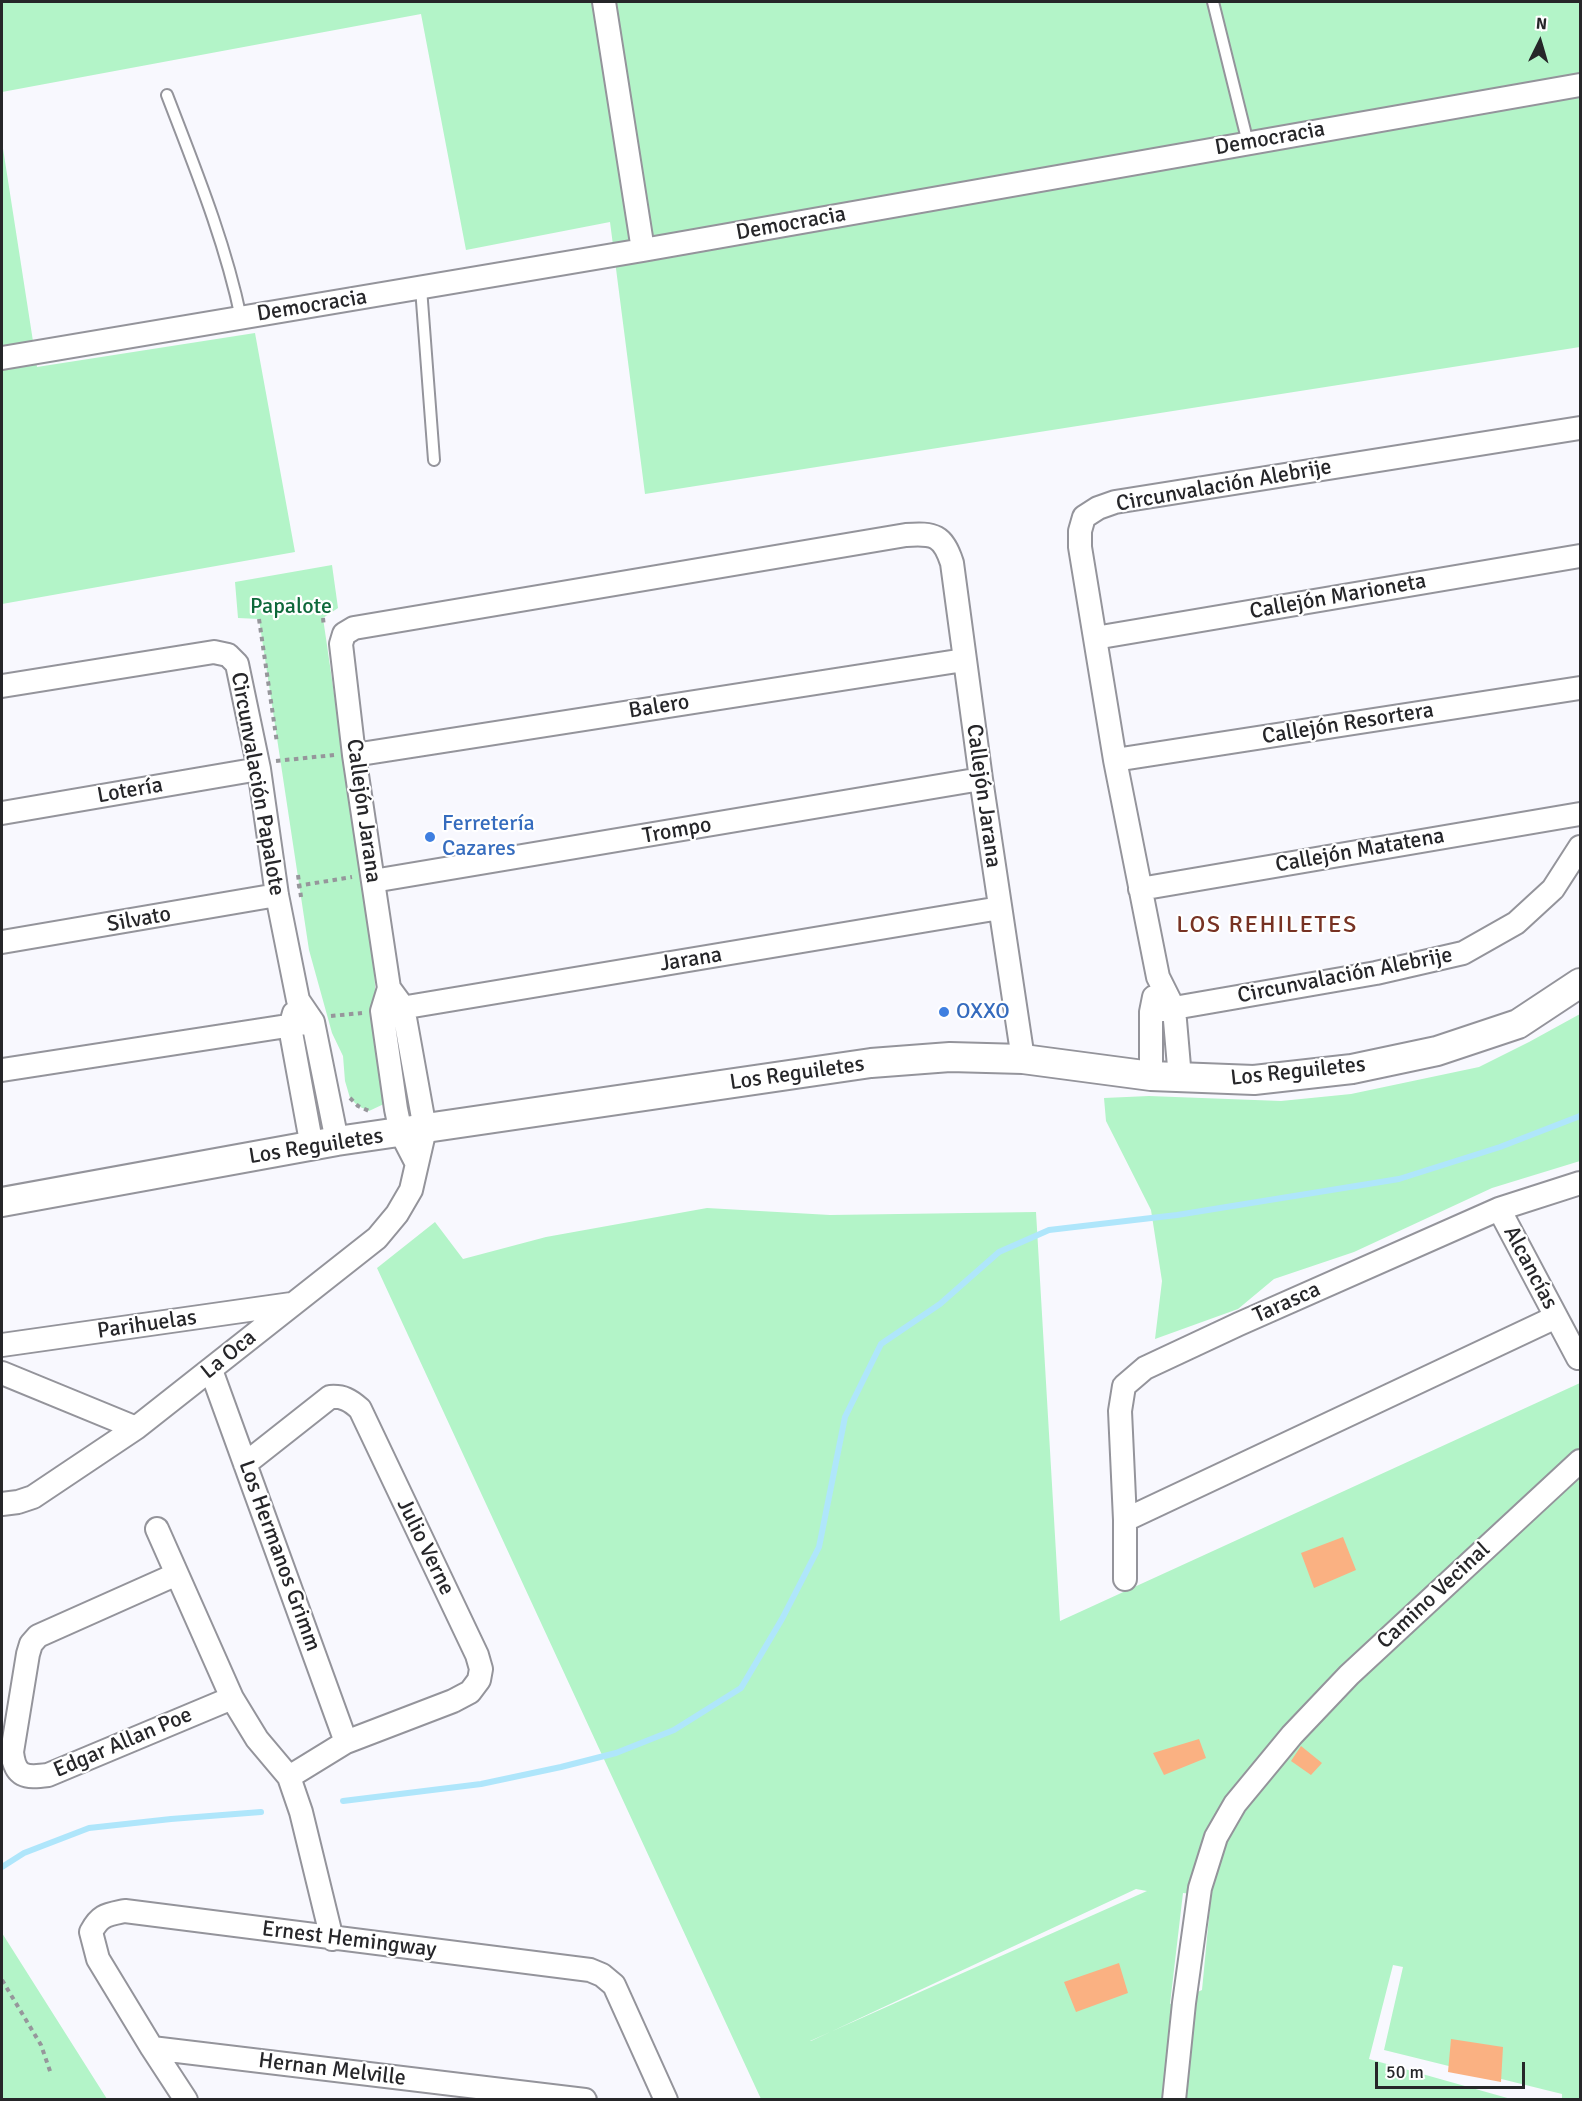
<!DOCTYPE html>
<html>
<head>
<meta charset="utf-8">
<style>
	body { margin:0 }
	#map { position:relative; width:1582px; height:2101px; overflow:hidden; background:#f8f8fe; font-family:Signika,sans-serif }
	canvas { display:block }
	.frame { position:absolute; inset:0; border:3px solid #262629; pointer-events:none }
	.north { position:absolute; left:1510px; top:12px; width:60px; height:60px; -webkit-text-stroke:4px #fff; paint-order:stroke; rotate:5deg; font-size:16px; font-weight:700; line-height:24px; text-align:center; color:#262629 }
	.north::after { content:''; display:block; margin:auto; width:21px; height:27px; background:#262629; clip-path:polygon(50% 0,100% 100%,50% 72%,0 100%) }
	.scale { position:absolute; left:1375px; top:2062px; width:150px; height:27px; box-sizing:border-box; border:3px solid #262629; border-top:0; padding-left:8px; font-size:18px; line-height:21px; white-space:nowrap; color:#262629; -webkit-text-stroke:4px #fff; paint-order:stroke }
</style>
</head>
<body>
<div id="map">
<canvas width="1582" height="2101"></canvas>
<div class="frame"></div>
<div class="north">N</div>
<div class="scale">50 m</div>
</div>
<script>
const context = document.querySelector('canvas').getContext('2d');
context.lineJoin = 'round';
function fill(path, color) { context.fillStyle = color; context.fill(path, 'evenodd'); }
function trace(path, color, width, dash) { context.strokeStyle = color; context.lineWidth = width; context.lineCap = dash ? 'butt' : 'round'; context.setLineDash(dash || []); context.stroke(path); }
function label(font, color, halo, rows, align = 'center') {
  context.font = font + ' Signika,sans-serif'; context.lineWidth = 4.5; context.setLineDash([]); context.textBaseline = 'middle'; context.strokeStyle = halo; context.fillStyle = color; for (const [text, x, y, turn = 0] of rows) {
    context.save(); context.translate(x, y); context.rotate((+turn || 0) * Math.PI / 180); context.textAlign = isNaN(turn) ? turn : align; if (halo) context.strokeText(text, 0, 0); context.fillText(text, 0, 0); context.restore();
  }
}
const green = new Path2D(`
	M 2,2 L 1580,2 L 1580,347 L 645,494 L 610,222 L 466,250 L 421,14 L 2,92 Z
	M 2,142 L 37,367 L 255,333 L 295,552 L 2,604 Z
	M 332,565 L 338,608 L 323,618 L 374,967 L 376,1004 L 375,1045 L 386,1103 L 369,1111 L 358,1106 L 350,1098 L 345,1081 L 343,1056 L 332,1033 L 309,950 L 259,619 L 238,618 L 235,582 Z
	M 1580,1014 L 1580,1161 L 1492,1188 L 1354,1252 L 1274,1279 L 1238,1309 L 1155,1339 L 1162,1281 L 1151,1210 L 1106,1121 L 1104,1098 L 1149,1096 L 1281,1101 L 1351,1094 L 1479,1067 L 1529,1042 Z
	M 707,1208 L 830,1215 L 1036,1212 L 1060,1621 L 1580,1383 L 1580,2099 L 1562,2099 L 1562,2094 L 1384,2050 L 1403,1967 L 1393,1965 L 1369,2059 L 1511,2099 L 761,2099 L 377,1268 L 435,1222 L 463,1259 L 546,1237 ZM 1136,1889 L 1147,1891 L 810,2041 L 811,2041 ZM 1183,1893 L 1211,1896 L 1202,1990 L 1170,2004 Z
	M 2,1933 L 107,2099 L 2,2099 Z`);
const stream = new Path2D(`
	M 343,1801 L 481,1784 L 561,1767 L 616,1753 L 674,1730 L 741,1688 L 782,1619 L 819,1547 L 845,1417 L 881,1344 L 940,1304 L 999,1252 L 1049,1230 L 1177,1215 L 1399,1179 L 1500,1147 L 1580,1116
	M 2,1867 L 24,1853 L 89,1828 L 171,1819 L 261,1812`);
const building = new Path2D(`
	M 1343,1537 L 1356,1570 L 1314,1588 L 1301,1553 Z
	M 1199,1739 L 1206,1758 L 1164,1775 L 1153,1753 Z
	M 1301,1746 L 1322,1763 L 1311,1775 L 1291,1761 Z
	M 1119,1963 L 1128,1993 L 1076,2012 L 1064,1982 Z
	M 1451,2039 L 1503,2047 L 1501,2082 L 1448,2072 Z`);
const path = new Path2D(`
	M 323,618 L 324,627
	M 259,619 L 277,743
	M 276,761 L 334,755
	M 298,875 L 301,897
	M 297,886 L 352,877
	M 331,1016 L 362,1013
	M 350,1098 L 358,1106 L 369,1111 L 371,1110
	M 2,1980 L 41,2045 L 51,2074`);
const service = new Path2D(`
	M 1213,2 L 1248,143
	M 167,95 C 195,168 225,241 241,318
	M 421,288 L 434,460`);
const minor = new Path2D(`
	M 604,2 L 643,250
	M 2,358 L 643,250 L 1580,85
	M 1095,638 L 1580,556
	M 2,686 L 214,652 L 228,655 L 237,664 L 259,769 L 277,895 L 298,1000 L 313,1022 L 337,1141
	M 354,755 L 964,660
	M 1115,760 L 1580,688
	M 2,813 L 259,769
	M 373,881 L 981,779
	M 1140,889 L 1580,814
	M 2,942 L 277,895
	M 389,1010 L 1000,908
	M 1151,1012 L 1376,973 L 1463,953 L 1516,923 L 1553,889 L 1580,847
	M 294,1013 L 290,1027 L 312,1147
	M 2,1070 L 313,1022
	M 1151,1076 L 1151,1012 L 1154,997
	M 1180,1078 L 1174,1009 L 1158,977 L 1115,760 L 1080,547 L 1080,531 L 1084,517 L 1098,508 L 1115,502 L 1580,428
	M 417,1164 L 401,1133 L 396,1109 L 382,1011 L 389,988 L 354,755 L 341,644 L 344,634 L 354,628 L 906,535 C 934,533 943,535 952,563 L 981,779 L 1023,1059
	M 1499,1209 L 1578,1358
	M 2,1345 L 291,1304
	M 211,1370 L 346,1742
	M 2,1373 L 136,1428
	M 245,1464 L 330,1397 C 343,1396 350,1400 360,1409 L 477,1655 L 481,1669 L 479,1680 L 470,1692 L 453,1701 L 346,1742 L 289,1777 L 301,1812 L 332,1939
	M 2,1504 L 18,1502 L 33,1497 L 136,1428 L 377,1238 L 397,1214 L 411,1190 L 425,1129 L 403,1007 L 389,988
	M 1125,1520 L 1556,1317
	M 157,1529 L 232,1698 L 257,1739 L 289,1777
	M 177,1574 L 38,1636 L 31,1644 L 28,1654 L 12,1752 C 15,1777 25,1778 48,1775 L 232,1698
	M 1125,1579 L 1125,1520 L 1120,1411 L 1124,1386 L 1145,1368 L 1239,1324 L 1499,1209 L 1580,1183
	M 152,2048 L 585,2100
	M 186,2100 L 152,2048 L 98,1959 L 91,1932 C 100,1915 106,1915 125,1911 L 590,1970 L 602,1975 L 614,1985 L 666,2100
	M 1174,2100 L 1184,2003 L 1200,1888 L 1216,1837 L 1235,1804 L 1292,1735 L 1349,1675 L 1580,1461`);
const tertiary = new Path2D(`
	M 2,1202 L 337,1141 L 871,1063 L 950,1057 L 1023,1059 L 1151,1076 L 1254,1080 L 1352,1069 L 1437,1051 L 1518,1024 L 1580,983`);
const markers = [
	[430,837,6,"#3f7fe0"],
	[944,1012,6,"#3f7fe0"]
];
const streetNames = [
	["Democracia",1270,139,-10],
	["Democracia",791,224,-10],
	["Democracia",312,306,-9],
	["Circunvalación Alebrije",1224,486,-10],
	["Callejón Marioneta",1338,597,-10],
	["Balero",659,707,-9],
	["Callejón Resortera",1348,724,-9],
	["Circunvalación Papalote",257,784,80],
	["Lotería",130,791,-10],
	["Callejón Jarana",983,796,82],
	["Callejón Jarana",363,811,82],
	["Trompo",677,831,-10],
	["Callejón Matatena",1360,851,-10],
	["Silvato",139,920,-10],
	["Jarana",691,960,-9],
	["Circunvalación Alebrije",1345,976,-11],
	["Los Reguiletes",1298,1072,-6],
	["Los Reguiletes",797,1074,-8],
	["Los Reguiletes",316,1147,-9],
	["Alcancías",1530,1268,62],
	["Tarasca",1287,1303,-24],
	["Parihuelas",147,1325,-8],
	["La Oca",229,1355,-39],
	["Julio Verne",425,1547,64],
	["Los Hermanos Grimm",279,1556,70],
	["Camino Vecinal",1434,1596,-43],
	["Edgar Allan Poe",123,1743,-23],
	["Ernest Hemingway",349,1940,7],
	["Hernan Melville",332,2070,7]
];
const parkNames = [
	["Papalote",291,607]
];
const shopNames = [
	["Ferretería",442,824],
	["Cazares",442,849],
	["OXXO",956,1012]
];
const neighbourhoodNames = [
	["LOS REHILETES",1267,926]
];
fill(green, '#b3f4c8');
trace(stream, '#afe6fb', 6);
fill(building, '#fab182');
trace(service, '#94949b', 14);
trace(minor, '#94949b', 26);
trace(tertiary, '#94949b', 32);
trace(path, '#96969b', 4, [4.5, 4.5]);
trace(service, '#fff', 10);
trace(minor, '#fff', 22);
trace(tertiary, '#fff', 28);
for (const [x, y, r, color] of markers) { const dot = new Path2D(); dot.arc(x, y, r, 0, 2 * Math.PI); context.fillStyle = color; context.fill(dot); trace(dot, '#fff', 2); }
label('22px', '#262629', '#fff', streetNames);
label('22px', '#0e683a', '#fff', parkNames);
label('22px', '#366cbe', '#fff', shopNames, 'left');
context.letterSpacing = '1.5px';
label('24px', '#773223', '#fff', neighbourhoodNames);
context.letterSpacing = '0px';
</script>
</body>
</html>
